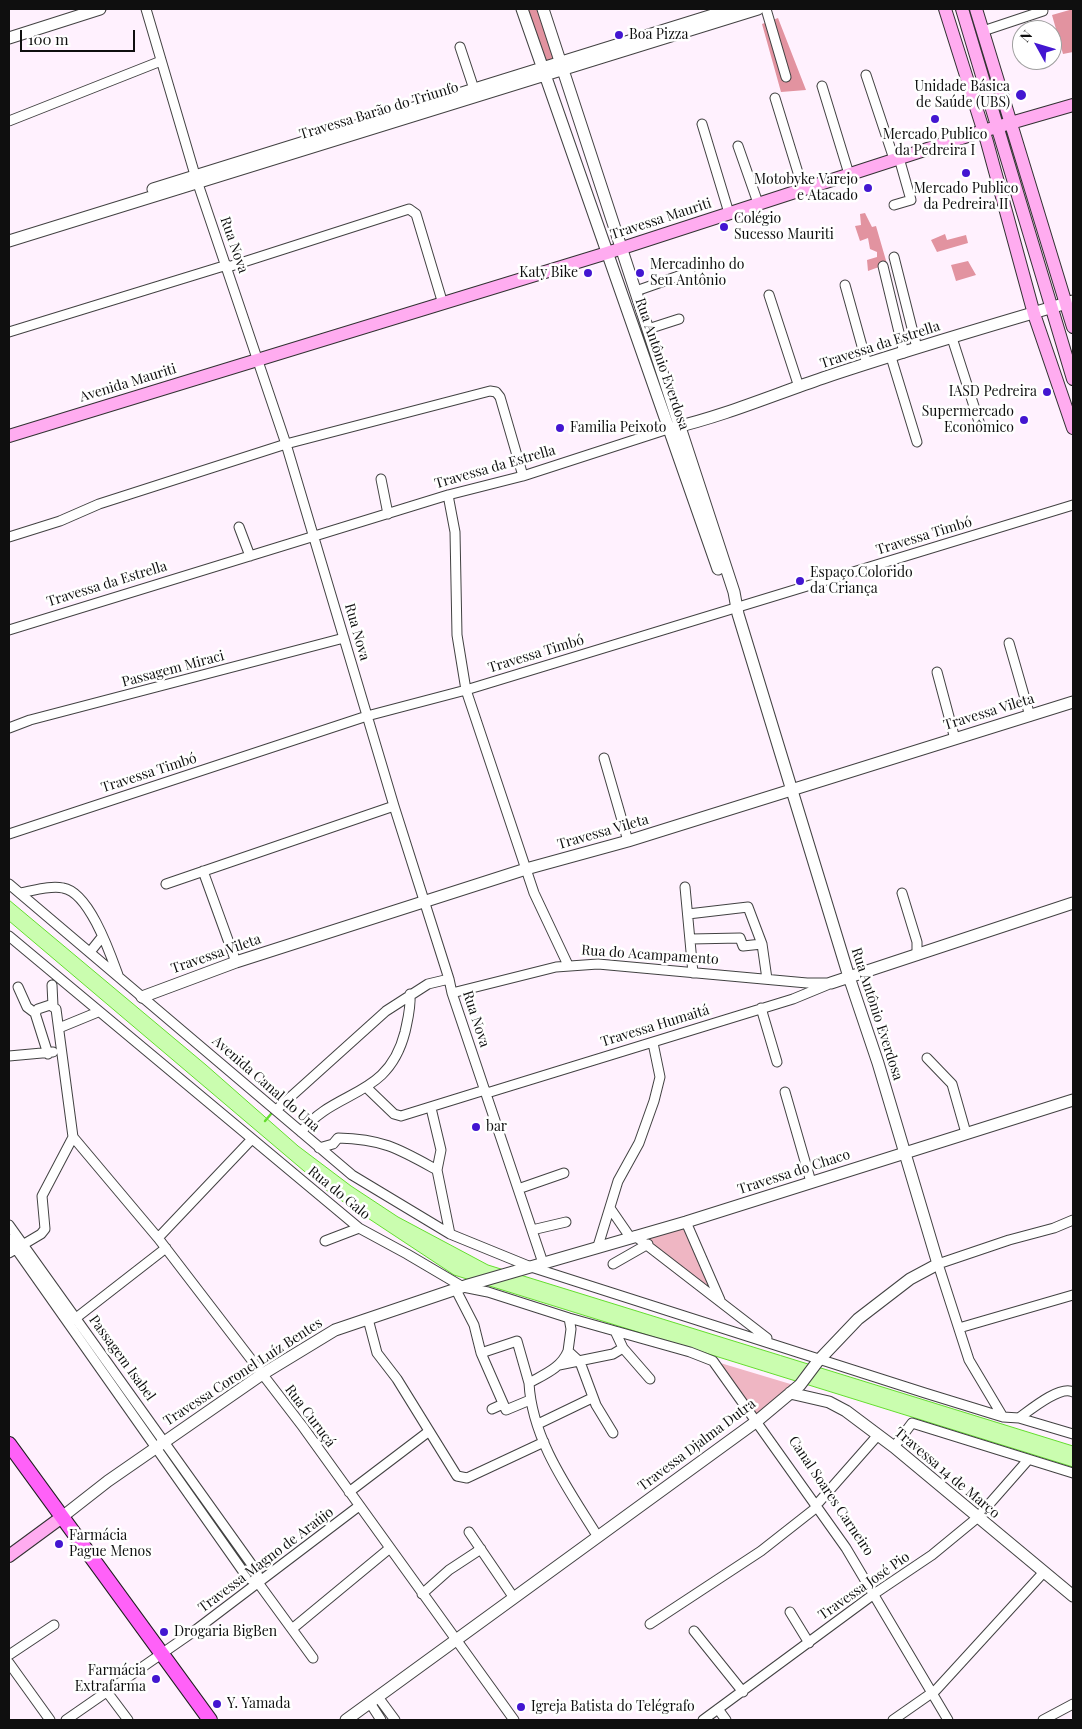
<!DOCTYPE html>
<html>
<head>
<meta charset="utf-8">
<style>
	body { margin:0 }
	#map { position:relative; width:1082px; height:1729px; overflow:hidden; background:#fff1fe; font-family:"Playfair Display",serif }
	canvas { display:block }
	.frame { position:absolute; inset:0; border:10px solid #0f0f0f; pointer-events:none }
	.north { position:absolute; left:1012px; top:20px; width:50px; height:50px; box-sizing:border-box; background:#fff; border:1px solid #9f9f9f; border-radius:50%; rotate:309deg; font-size:14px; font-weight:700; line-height:20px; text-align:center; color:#0f0f0f }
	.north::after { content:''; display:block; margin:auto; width:18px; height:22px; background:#4316d1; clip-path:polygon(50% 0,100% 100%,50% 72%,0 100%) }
	.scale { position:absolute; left:20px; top:30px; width:115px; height:22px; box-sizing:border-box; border:2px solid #0f0f0f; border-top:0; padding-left:6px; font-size:15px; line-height:18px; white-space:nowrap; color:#0f0f0f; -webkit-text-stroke:4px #fff; paint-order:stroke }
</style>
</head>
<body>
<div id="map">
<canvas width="1082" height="1729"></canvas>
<div class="frame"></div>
<div class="north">N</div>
<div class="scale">100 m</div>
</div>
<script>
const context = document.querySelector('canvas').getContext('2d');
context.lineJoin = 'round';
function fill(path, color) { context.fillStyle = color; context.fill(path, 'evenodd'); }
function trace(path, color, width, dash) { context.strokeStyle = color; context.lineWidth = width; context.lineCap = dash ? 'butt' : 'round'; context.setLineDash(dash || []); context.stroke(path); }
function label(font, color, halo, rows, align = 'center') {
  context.font = font + ' "Playfair Display",serif'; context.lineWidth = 5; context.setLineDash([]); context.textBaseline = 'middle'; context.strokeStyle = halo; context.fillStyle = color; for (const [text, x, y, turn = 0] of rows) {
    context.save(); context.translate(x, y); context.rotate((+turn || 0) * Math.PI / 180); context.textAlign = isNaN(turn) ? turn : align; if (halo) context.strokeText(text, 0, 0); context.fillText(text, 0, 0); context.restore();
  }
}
const green = new Path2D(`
	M 683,1221 L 718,1300 L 640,1237 Z
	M 717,1362 L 797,1386 L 757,1422 Z`);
const forest = new Path2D(`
	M 525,9 L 540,9 L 558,56 L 541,64 Z
	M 1073,9 L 1073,52 L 1063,54 L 1052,15 Z
	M 778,18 L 806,90 L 781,92 L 762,24 Z
	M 865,213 L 872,227 L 876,226 L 887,264 L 868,271 L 867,260 L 877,257 L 877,252 L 870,249 L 868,238 L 860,241 L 855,226 L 861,225 L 860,214 Z
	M 945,234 L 947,240 L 966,235 L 968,243 L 937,252 L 931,240 Z
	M 968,261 L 976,275 L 956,281 L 951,265 Z`);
const water = new Path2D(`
	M 9,900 L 206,1065 L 298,1146 L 351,1186 L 398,1217 L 488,1265 L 1073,1446 L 1073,1467 L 454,1275 L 330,1193 L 9,921 Z`);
const stream = new Path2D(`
	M 265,1121 L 271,1114`);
const minor = new Path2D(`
	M 146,9 L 195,175 L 286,444 L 394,806 L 449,979 L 452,993 L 543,1263
	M 766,9 L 786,77
	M 983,31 L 1043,11
	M 460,47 L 474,89
	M 866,75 L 894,159
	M 822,86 L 849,174
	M 775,98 L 803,189
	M 9,121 L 161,61
	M 702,124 L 729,213
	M 738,146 L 758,203
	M 894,205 L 911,200 L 899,158
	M 894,257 L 917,348
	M 883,266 L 904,353
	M 228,267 L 409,209 L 416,214 L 443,304
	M 845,285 L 867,364
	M 636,291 L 690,272
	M 769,295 L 799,387
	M 648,329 L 679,319
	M 9,332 L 227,265
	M 952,338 L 981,428
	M 891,357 L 917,442
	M 381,479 L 388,514
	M 448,495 L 455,532 L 457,635 L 466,690 L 534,893 L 568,965
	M 239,527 L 250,556
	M 9,537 L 60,521 L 99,504 L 286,444 L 490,391 L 496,392 L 500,397 L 523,476
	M 9,630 L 448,495 L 523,476 L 668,429
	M 1009,643 L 1030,716
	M 937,672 L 955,739
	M 9,728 L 30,720 L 344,638
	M 604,758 L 628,841
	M 9,834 L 367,716 L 466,690 L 1073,505
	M 203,871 L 236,962
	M 9,884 L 352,1175 L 450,1234 L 531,1267 L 925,1393 L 1003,1417 L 1019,1418 L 1073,1434
	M 166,884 L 394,806
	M 685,887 L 693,973
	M 20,893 C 33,891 50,885 63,888 C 89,892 110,953 118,975
	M 902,893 L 917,942 L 917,955
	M 688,914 L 748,907 L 762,944 L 767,979
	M 9,936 L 359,1228 L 407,1254 L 463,1287 L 488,1292 L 569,1318 L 690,1352 L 713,1361 L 846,1548 L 948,1720
	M 691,939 L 740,938 L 743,946 L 762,944
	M 90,952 L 102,937
	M 52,985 L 53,1006
	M 18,987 L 27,1007 L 35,1013
	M 452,993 L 556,967 L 598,964 L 807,983 L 831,983
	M 761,1008 L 777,1062
	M 59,1028 L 98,1012
	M 48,1054 L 35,1013 L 38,1009 L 50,1005 L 56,1009 L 73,1137 L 158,1238 L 303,1427 L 514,1720
	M 9,1056 L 53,1052
	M 927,1058 L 952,1084 L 966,1133
	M 367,1088 L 394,1114 L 401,1116 L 485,1090
	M 785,1092 L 811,1182
	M 487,1093 L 793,999 L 827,985
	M 431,1108 L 441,1150 L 437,1170 L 450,1234
	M 276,1110 L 386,1011 L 428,984 L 449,979
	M 301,1132 C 336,1088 388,1099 405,1032 C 408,1018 411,1008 410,994
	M 319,1148 L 333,1144 L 338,1138 C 383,1139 399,1149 437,1170
	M 518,1189 L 564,1173
	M 610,1208 L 630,1237
	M 686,1222 L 720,1300
	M 9,1225 L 257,1572 L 259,1584
	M 532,1230 L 566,1222
	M 635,1236 L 767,1338
	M 158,1238 L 251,1140
	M 9,1239 L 247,1577 L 259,1584 L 313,1658
	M 325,1241 L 359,1228
	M 598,1246 L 618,1181 L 639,1143 L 654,1101 L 660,1077 L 653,1043
	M 9,1253 L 41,1234 L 45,1229 L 42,1196 L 73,1137
	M 613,1264 L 648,1244
	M 456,1290 L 474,1325 L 481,1353 L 506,1410 L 530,1400
	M 76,1318 L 166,1248
	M 569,1318 L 571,1329 L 568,1351 L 580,1362 L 596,1405 L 613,1433
	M 368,1319 L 377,1353 L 397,1379 L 457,1476 L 467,1478 L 544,1442
	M 959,1328 L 1073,1295
	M 615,1331 L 623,1348 L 650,1379
	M 568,1351 C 561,1368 545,1374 529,1383 C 532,1440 569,1490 598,1537
	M 481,1353 L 517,1341 L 529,1383
	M 559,1365 L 613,1354 L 623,1348
	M 492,1409 L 503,1404
	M 1003,1417 L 969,1360 L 938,1264 L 1009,1240 L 1054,1228 L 1073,1220
	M 1019,1418 C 1030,1410 1060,1385 1073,1392
	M 538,1424 L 592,1398
	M 894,1447 L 912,1423 L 1073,1473
	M 349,1492 L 428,1432
	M 819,1502 L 878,1435
	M 469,1532 L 514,1598
	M 422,1594 L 449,1570 L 481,1549
	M 790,1612 L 809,1643
	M 650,1624 L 761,1551 L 817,1507
	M 292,1629 L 390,1548
	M 694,1631 L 743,1692
	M 9,1655 L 54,1625
	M 9,1663 L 50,1720
	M 107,1692 L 128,1720
	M 378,1697 L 395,1720
	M 370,1703 L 381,1720
	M 718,1709 L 726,1720
	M 66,1720 L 193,1632 L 359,1506
	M 703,1720 L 874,1594 L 932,1555 L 977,1518 L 1028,1460
	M 893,1720 L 936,1690 L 1043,1573
	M 1043,1720 L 1073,1704`);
const tertiary = new Path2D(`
	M 522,9 L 718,569
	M 9,38 L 100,9
	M 153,189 L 732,9
	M 9,241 L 758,9
	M 672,428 C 724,416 773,395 823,378 C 906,350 990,326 1073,301
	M 831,983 L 1073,903
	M 142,997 L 236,962 L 526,869 L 628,841 L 1073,702
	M 790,1393 L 829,1402 L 846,1411 L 894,1447 L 1073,1596
	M 62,1517 L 108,1481 L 261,1375 L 335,1330 L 468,1285 L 686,1222 L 1073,1100
	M 346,1720 L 757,1421 L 800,1385 L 818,1361 L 858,1319 L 910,1279 L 938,1264 L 878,1063 L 849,977 L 738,614 L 734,592 L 543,9`);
const secondary = new Path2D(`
	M 945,9 L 987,142 L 1034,314 L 1073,428
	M 962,9 L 1073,379
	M 976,9 L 1073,327
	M 9,436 L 607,253 L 983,131 L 1073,105
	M 9,1556 L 62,1517`);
const primary = new Path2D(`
	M 9,1444 L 210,1720`);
const markers = [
	[619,35,5,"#4316d1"],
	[1021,95,6,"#4316d1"],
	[935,119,5,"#4316d1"],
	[966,173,5,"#4316d1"],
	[868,188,5,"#4316d1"],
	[724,227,5,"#4316d1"],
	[588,273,5,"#4316d1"],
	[640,273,5,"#4316d1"],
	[1047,392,5,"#4316d1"],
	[1024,420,5,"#4316d1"],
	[560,428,5,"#4316d1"],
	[800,581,5,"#4316d1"],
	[476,1127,5,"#4316d1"],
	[59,1544,5,"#4316d1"],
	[164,1632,5,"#4316d1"],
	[156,1679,5,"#4316d1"],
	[217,1704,5,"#4316d1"],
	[521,1707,5,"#4316d1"]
];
const poiNames = [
	["Boa Pizza",629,35],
	["Unidade Básica",1010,87,"right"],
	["de Saúde (UBS)",1010,103,"right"],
	["Mercado Publico",935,135,"center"],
	["da Pedreira I",935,151,"center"],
	["Motobyke Varejo",858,180,"right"],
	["e Atacado",858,196,"right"],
	["Mercado Publico",966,189,"center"],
	["da Pedreira II",966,205,"center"],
	["Colégio",734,219],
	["Sucesso Mauriti",734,235],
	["Mercadinho do",650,265],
	["Seu Antônio",650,281],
	["Katy Bike",578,273,"right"],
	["IASD Pedreira",1037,392,"right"],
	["Supermercado",1014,412,"right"],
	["Econômico",1014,428,"right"],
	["Familia Peixoto",570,428],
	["Espaço Colorido",810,573],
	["da Criança",810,589],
	["bar",486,1127],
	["Farmácia",69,1536],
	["Pague Menos",69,1552],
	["Drogaria BigBen",174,1632],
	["Farmácia",146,1671,"right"],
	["Extrafarma",146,1687,"right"],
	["Y. Yamada",227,1704],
	["Igreja Batista do Telégrafo",531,1707]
];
const streetNames = [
	["Travessa Barão do Triunfo",379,111,-17],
	["Travessa Mauriti",661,219,-18],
	["Rua Nova",234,245,71],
	["Travessa da Estrella",880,345,-18],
	["Rua Antônio Everdosa",662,364,71],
	["Avenida Mauriti",128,383,-17],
	["Travessa da Estrella",495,467,-16],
	["Travessa Timbó",924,536,-17],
	["Travessa da Estrella",107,584,-17],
	["Rua Nova",357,632,74],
	["Travessa Timbó",536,654,-17],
	["Passagem Miraci",173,669,-15],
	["Travessa Vileta",989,712,-17],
	["Travessa Timbó",149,773,-18],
	["Travessa Vileta",603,832,-16],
	["Travessa Vileta",216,954,-19],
	["Rua do Acampamento",650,955,4],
	["Rua Antônio Everdosa",877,1014,72],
	["Rua Nova",476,1019,72],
	["Travessa Humaitá",655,1026,-17],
	["Avenida Canal do Una",266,1084,41],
	["Travessa do Chaco",794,1172,-18],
	["Rua do Galo",339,1193,39],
	["Passagem Isabel",122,1358,54],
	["Travessa Coronel Luíz Bentes",243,1372,-33],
	["Rua Curuçá",310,1416,53],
	["Travessa Djalma Dutra",697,1445,-37],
	["Travessa 14 de Março",947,1473,40],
	["Canal Soares Carneiro",831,1496,56],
	["Travessa Magno de Araújo",266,1560,-37],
	["Travessa José Pio",864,1586,-35]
];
fill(green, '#efb6c3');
fill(forest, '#e293a0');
fill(water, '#cafdaf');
trace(water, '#64dd2e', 1);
trace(stream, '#64dd2e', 2.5);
trace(minor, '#424242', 11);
trace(tertiary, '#424242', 13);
trace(secondary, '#313131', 14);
trace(primary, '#202020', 16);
trace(minor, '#fff', 9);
trace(tertiary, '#fff', 11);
trace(secondary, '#ffacf0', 12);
trace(primary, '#ff61f8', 14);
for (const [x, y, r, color] of markers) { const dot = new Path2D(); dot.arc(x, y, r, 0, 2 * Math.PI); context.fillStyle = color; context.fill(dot); trace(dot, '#fff', 2); }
label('14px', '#0f0f0f', '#fff', poiNames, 'left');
label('14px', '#0f0f0f', '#fff', streetNames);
</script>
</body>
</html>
